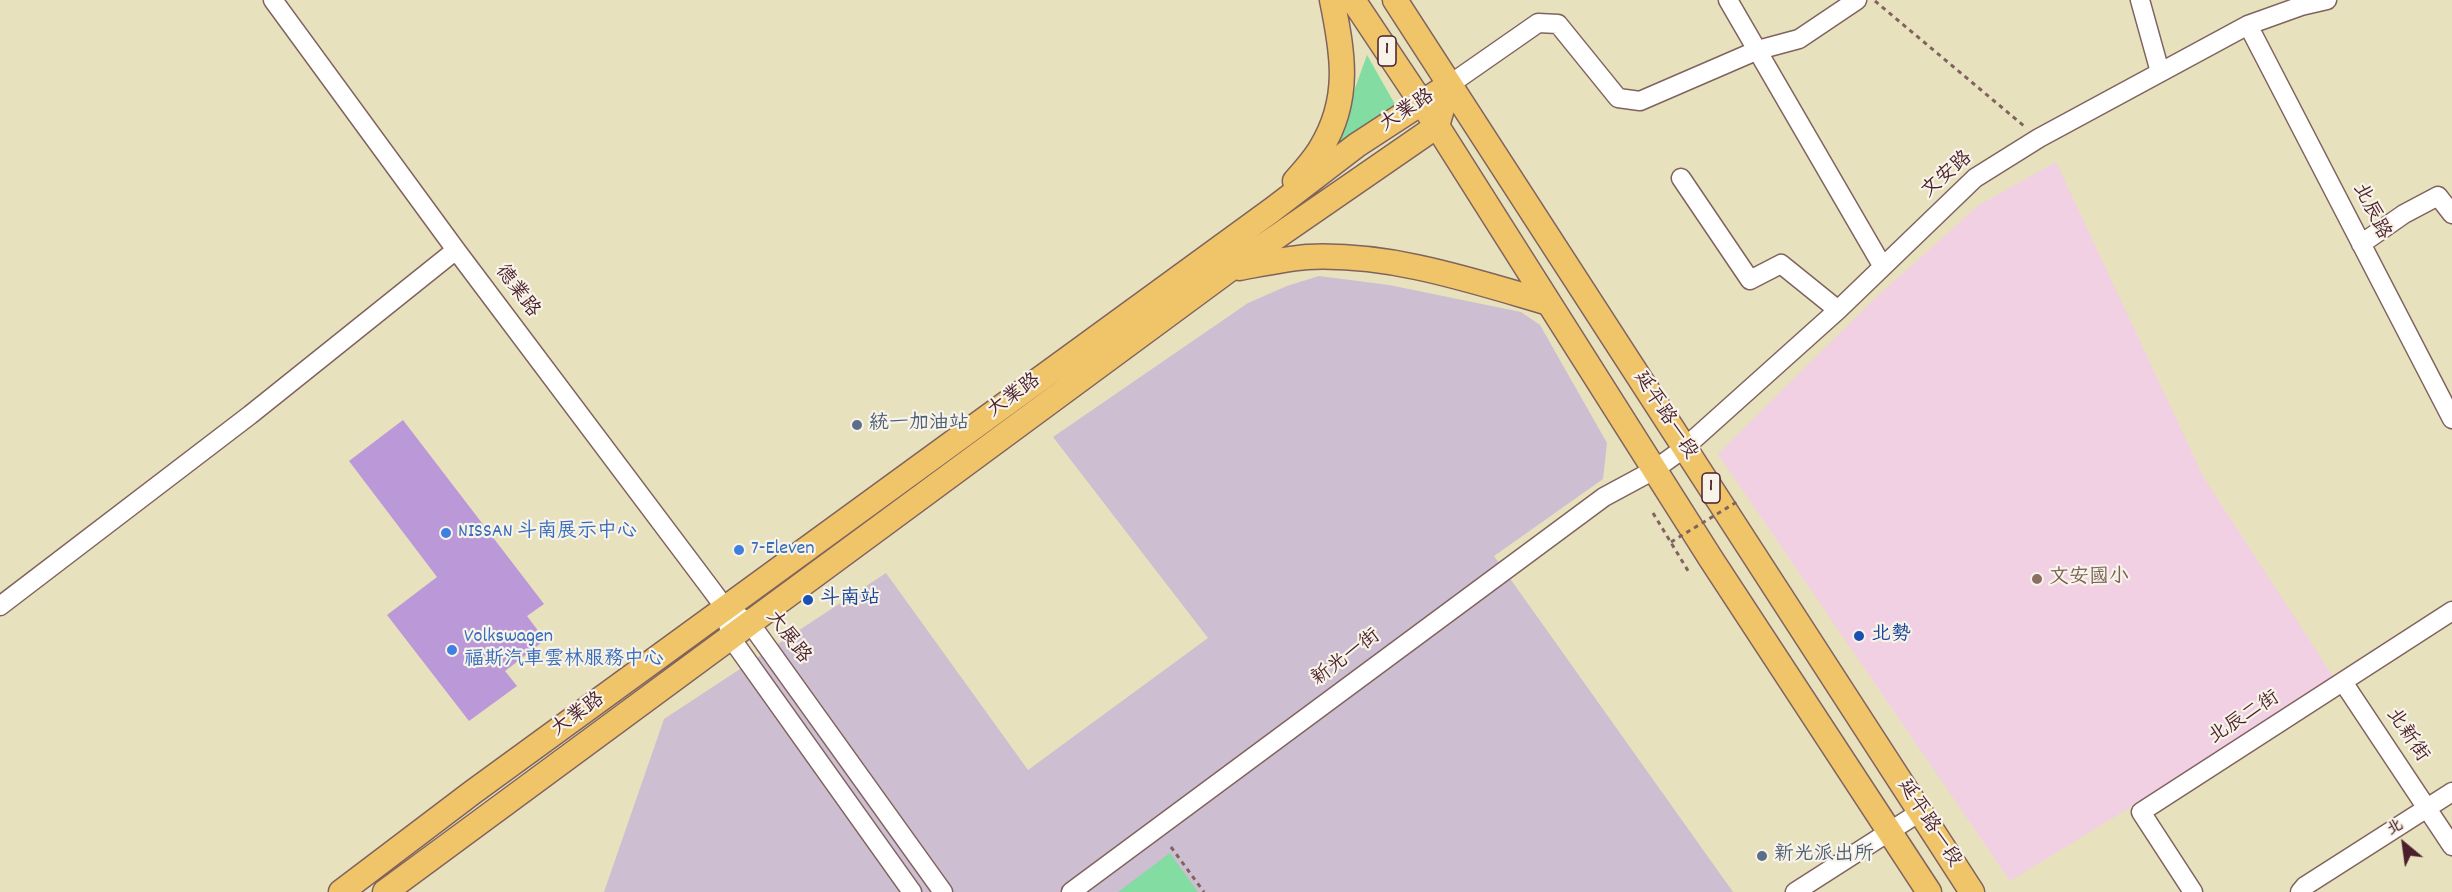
<!DOCTYPE html>
<html>
<head>
<meta charset="utf-8">
<style>
	body { margin:0 }
	#map { position:relative; width:2452px; height:892px; overflow:hidden; background:#e7e1be; font-family:Dekko,"LXGW WenKai TC",sans-serif }
	canvas { display:block }
	.north { position:absolute; left:2374px; top:814px; width:60px; height:60px; -webkit-text-stroke:4px #f7f3e8; paint-order:stroke; rotate:331deg; font-size:16px; font-weight:700; line-height:24px; text-align:center; color:#4a1f2b }
	.north::after { content:''; display:block; margin:auto; width:21px; height:27px; background:#4a1f2b; clip-path:polygon(50% 0,100% 100%,50% 72%,0 100%) }
</style>
</head>
<body>
<div id="map">
<canvas width="2452" height="892"></canvas>
<div class="north">北</div>
</div>
<script>
const context = document.querySelector('canvas').getContext('2d');
context.lineJoin = 'round';
function fill(path, color) { context.fillStyle = color; context.fill(path, 'evenodd'); }
function trace(path, color, width, dash) { context.strokeStyle = color; context.lineWidth = width; context.lineCap = dash ? 'butt' : 'round'; context.setLineDash(dash || []); context.stroke(path); }
function label(font, color, halo, rows, align = 'center') {
  context.font = font + ' Dekko,"LXGW WenKai TC",sans-serif'; context.lineWidth = 4.5; context.setLineDash([]); context.textBaseline = 'middle'; context.strokeStyle = halo; context.fillStyle = color; for (const [text, x, y, turn = 0] of rows) {
    context.save(); context.translate(x, y); context.rotate((+turn || 0) * Math.PI / 180); context.textAlign = isNaN(turn) ? turn : align; if (halo) context.strokeText(text, 0, 0); context.fillText(text, 0, 0); context.restore();
  }
}
const built = new Path2D(`
	M 2056,162 L 2204,478 L 2336,681 L 2010,881 L 1718,454 L 1872,301 L 1979,205 Z`);
const industrial = new Path2D(`
	M 1319,276 L 1389,285 L 1521,312 L 1540,325 L 1607,443 L 1603,479 L 1494,556 L 1733,892 L 604,892 L 664,719 L 886,573 L 1028,770 L 1208,638 L 1053,437 L 1248,303 L 1287,286 Z`);
const green = new Path2D(`
	M 1367,55 L 1396,106 L 1333,149 Z
	M 1170,853 L 1198,892 L 1118,892 Z`);
const building = new Path2D(`
	M 403,420 L 544,604 L 527,616 L 545,640 L 505,671 L 517,686 L 469,721 L 387,615 L 437,577 L 349,461 Z`);
const path = new Path2D(`
	M 1875,1 L 2024,126
	M 1653,513 L 1690,574
	M 1171,847 L 1204,892`);
const minor = new Path2D(`
	M 273,0 L 456,250 L 711,589 L 725,608 L 750,623 L 943,892
	M 1728,0 L 1883,267
	M 2140,0 L 2160,72
	M 2248,25 L 2452,419
	M 1449,85 L 1538,23 L 1558,24 L 1618,98 L 1640,101 L 1758,50 L 1799,39 L 1857,0
	M 1681,178 L 1750,280 L 1781,264 L 1838,310
	M 2361,244 L 2404,214 L 2438,196 L 2452,214
	M 0,606 L 250,415 L 456,250
	M 728,624 L 731,638 L 912,892
	M 2343,682 L 2452,846
	M 1071,892 L 1604,497 L 1654,470 L 1683,449 L 1838,310 L 1975,178 L 2039,138 L 2248,25 L 2301,6 L 2327,0
	M 1795,892 L 1920,812
	M 2193,892 L 2141,812 L 2452,611
	M 2300,892 L 2305,886 L 2452,792`);
const major = new Path2D(`
	M 1353,0 L 1437,126 L 1711,559 L 1929,892
	M 1395,0 L 1972,892
	M 1295,181 C 1304,171 1314,160 1321,148 C 1351,99 1343,53 1332,0
	M 1239,268 C 1261,264 1284,259 1307,257 C 1390,253 1470,280 1549,303
	M 341,892 L 473,792 L 1272,210 L 1357,145 L 1449,85
	M 385,892 L 1230,269 L 1437,126 L 1449,85`);
const pathBridge = new Path2D(`
	M 1671,542 L 1740,500`);
const markers = [
	[857,425,6,"#5c6f8a"],
	[446,533,6,"#3f7fe0"],
	[739,550,6,"#3f7fe0"],
	[2037,579,6,"#8d6e63"],
	[808,600,6,"#1a4fb4"],
	[1859,636,6,"#1a4fb4"],
	[452,650,6,"#3f7fe0"],
	[1762,856,6,"#5c6f8a"]
];
const shields = [
	[1387,51,18],
	[1711,488,18]
];
const shieldNames = [
	["1",1387,51],
	["1",1711,488]
];
const streetNames = [
	["大業路",1408,112,-33],
	["文安路",1948,176,-41],
	["北辰路",2370,212,63],
	["德業路",516,292,53],
	["大業路",1015,397,-36],
	["延平路一段",1664,416,57],
	["大展路",787,638,53],
	["新光一街",1347,659,-37],
	["大業路",579,716,-36],
	["北辰二街",2245,719,-33],
	["北新街",2406,736,56],
	["延平路一段",1928,824,57]
];
const serviceNames = [
	["統一加油站",869,425],
	["新光派出所",1774,856]
];
const shopNames = [
	["NISSAN 斗南展示中心",458,533],
	["7-Eleven",751,550],
	["Volkswagen",464,638],
	["福斯汽車雲林服務中心",464,661]
];
const educationNames = [
	["文安國小",2049,579]
];
const transitNames = [
	["斗南站",820,600],
	["北勢",1871,636]
];
fill(built, '#f1d0e3');
fill(industrial, '#cebed1');
fill(green, '#83dca2');
fill(building, '#bb98d7');
trace(minor, '#81635e', 21);
trace(major, '#81635e', 27);
trace(path, '#81635e', 3, [4.5, 4.5]);
trace(minor, '#fff', 18);
trace(major, '#f0c469', 24);
trace(pathBridge, '#81635e', 3, [4.5, 4.5]);
for (const [x, y, r, color] of markers) { const dot = new Path2D(); dot.arc(x, y, r, 0, 2 * Math.PI); context.fillStyle = color; context.fill(dot); trace(dot, '#f7f3e8', 2); }
for (const [x, y, w] of shields) { const box = new Path2D(); box.roundRect(x - w / 2, y - 15, w, 30, 4.5); context.fillStyle = '#f7f3e8'; context.fill(box); trace(box, '#4a1f2b', 1.5); }
label('bold 18px', '#4a1f2b', null, shieldNames);
label('20px', '#4a1f2b', '#f7f3e8', streetNames);
label('20px', '#4e5e75', '#f7f3e8', serviceNames, 'left');
label('20px', '#366cbe', '#f7f3e8', shopNames, 'left');
label('20px', '#785e54', '#f7f3e8', educationNames, 'left');
label('20px', '#164399', '#f7f3e8', transitNames, 'left');
</script>
</body>
</html>
